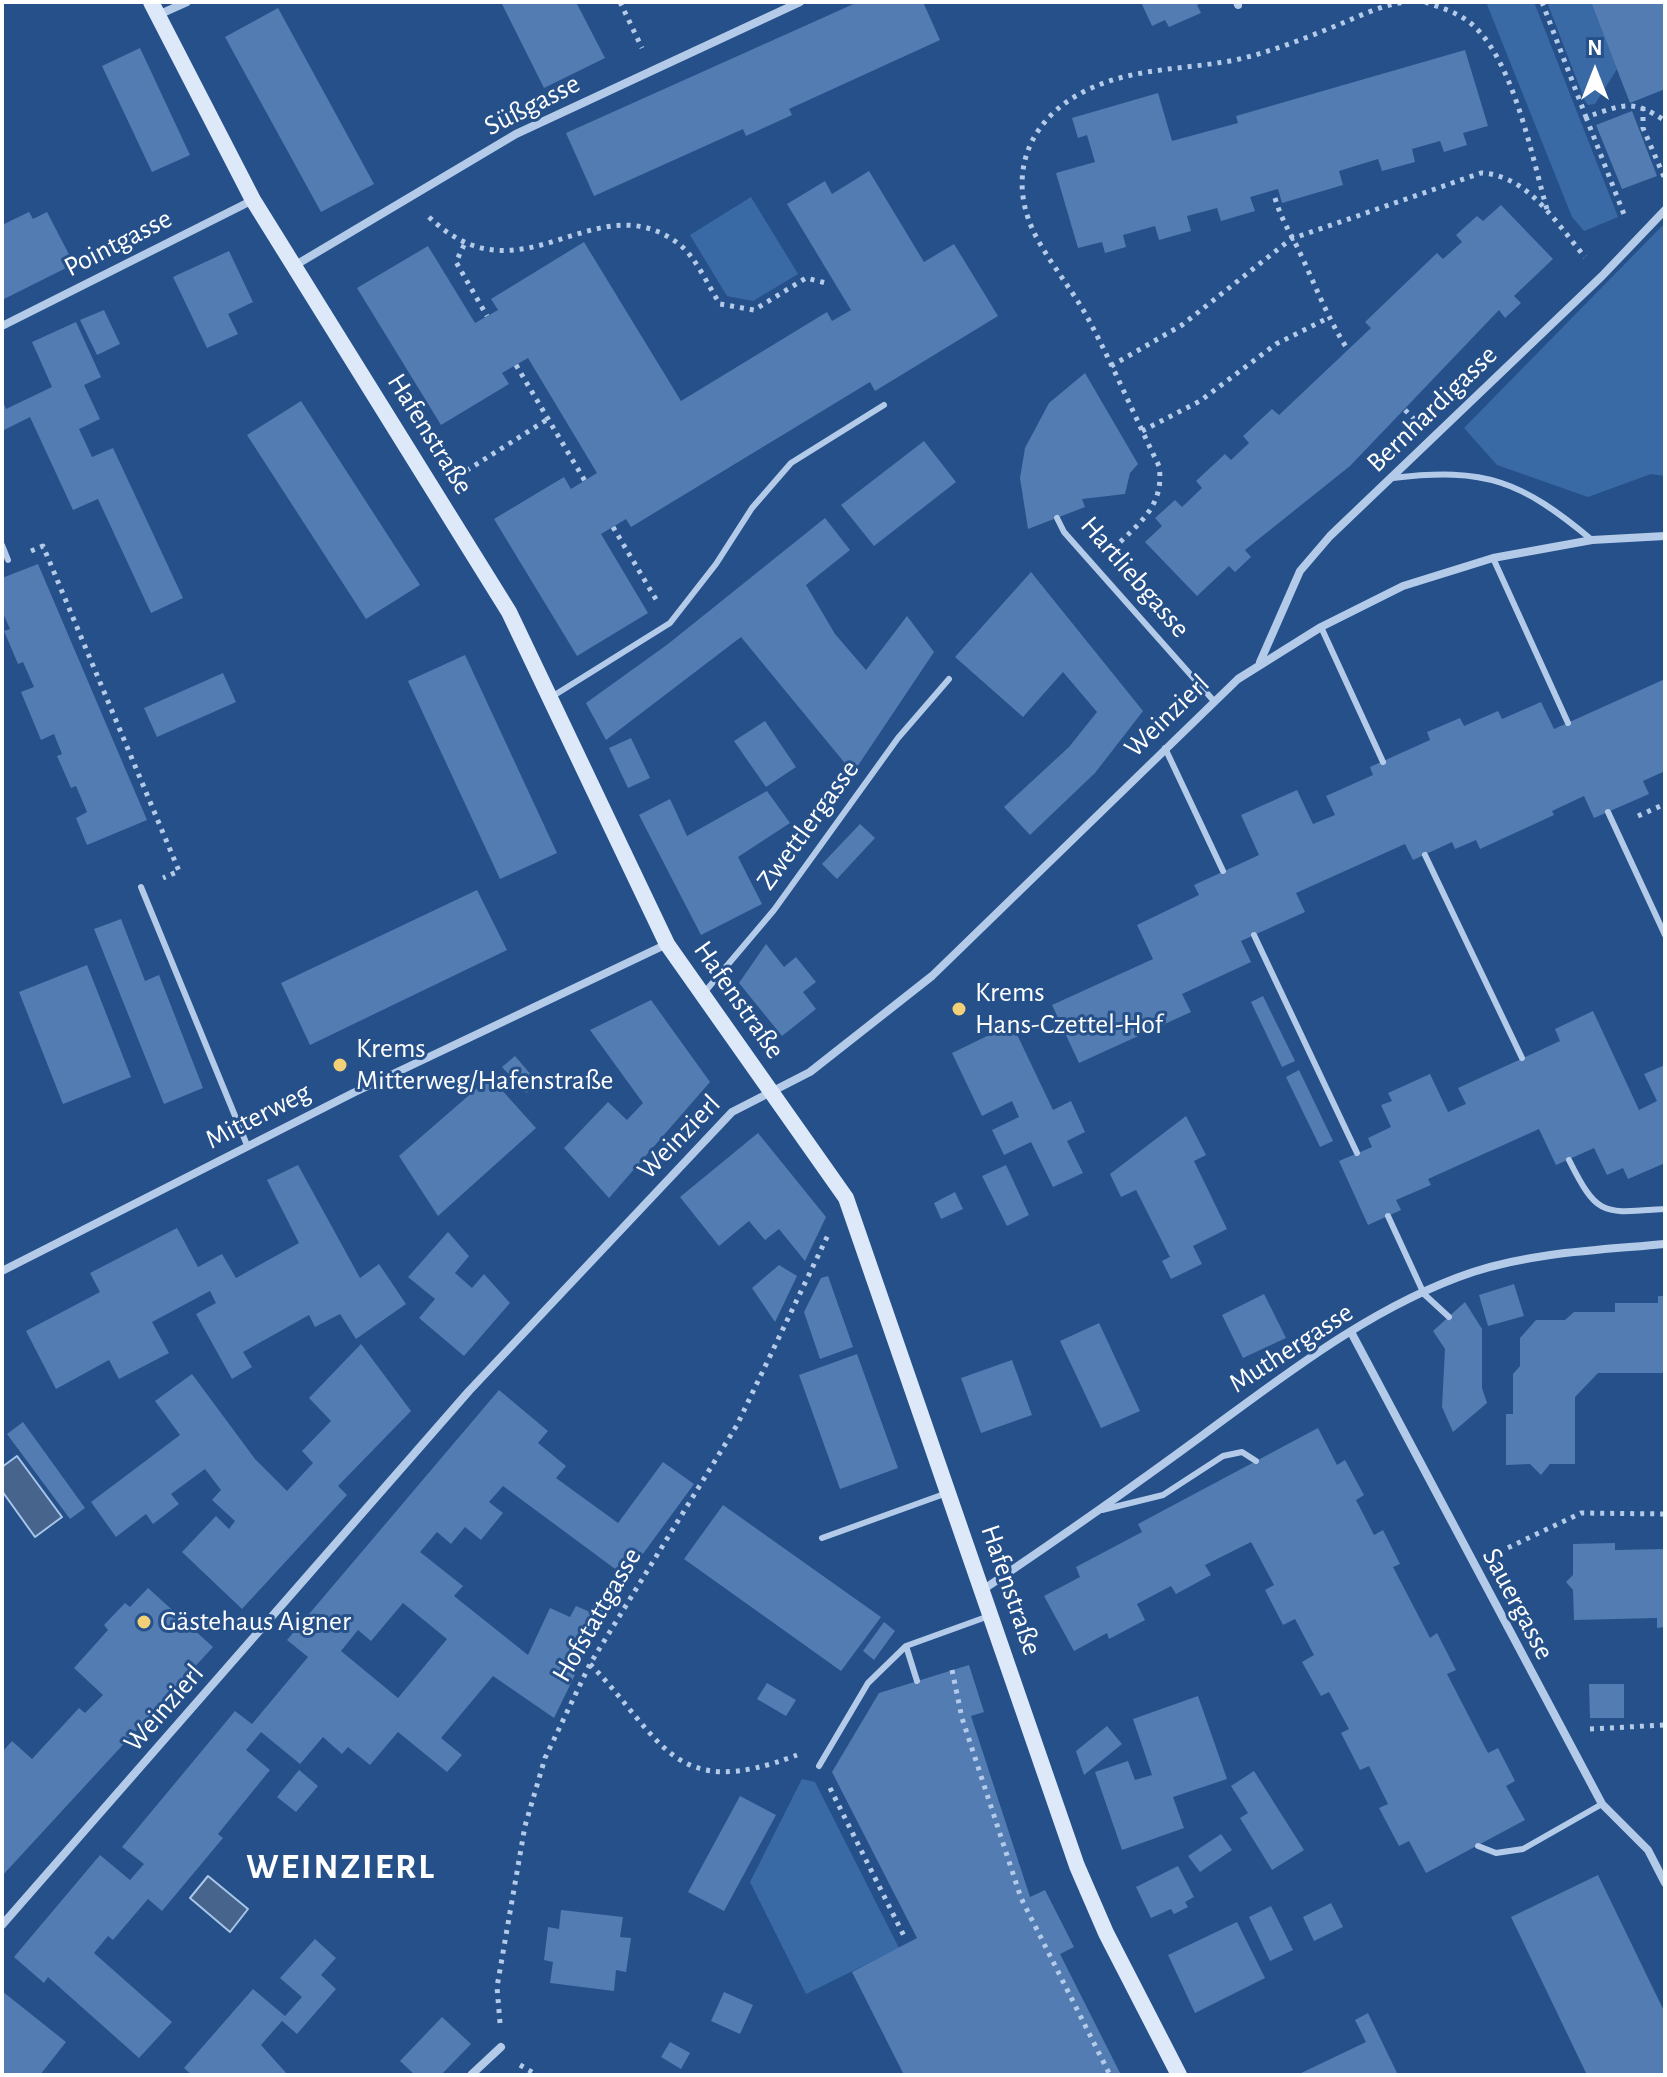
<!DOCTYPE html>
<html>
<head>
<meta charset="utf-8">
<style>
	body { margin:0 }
	#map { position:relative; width:1667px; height:2077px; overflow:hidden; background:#265089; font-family:"Alegreya Sans",sans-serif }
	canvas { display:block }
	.frame { position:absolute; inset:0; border:4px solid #fff; pointer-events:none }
	.north { position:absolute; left:1555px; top:32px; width:80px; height:80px; -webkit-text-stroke:6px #265089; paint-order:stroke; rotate:0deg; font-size:22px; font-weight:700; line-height:32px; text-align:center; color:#fff }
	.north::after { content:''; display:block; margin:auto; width:28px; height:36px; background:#fff; clip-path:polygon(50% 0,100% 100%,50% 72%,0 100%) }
</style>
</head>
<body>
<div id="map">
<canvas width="1667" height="2077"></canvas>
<div class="frame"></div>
<div class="north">N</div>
</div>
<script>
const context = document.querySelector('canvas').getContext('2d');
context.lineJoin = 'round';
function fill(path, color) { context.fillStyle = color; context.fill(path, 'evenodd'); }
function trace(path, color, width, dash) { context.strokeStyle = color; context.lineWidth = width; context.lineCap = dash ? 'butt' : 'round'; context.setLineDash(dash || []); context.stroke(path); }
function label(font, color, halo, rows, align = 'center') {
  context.font = font + ' "Alegreya Sans",sans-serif'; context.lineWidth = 6; context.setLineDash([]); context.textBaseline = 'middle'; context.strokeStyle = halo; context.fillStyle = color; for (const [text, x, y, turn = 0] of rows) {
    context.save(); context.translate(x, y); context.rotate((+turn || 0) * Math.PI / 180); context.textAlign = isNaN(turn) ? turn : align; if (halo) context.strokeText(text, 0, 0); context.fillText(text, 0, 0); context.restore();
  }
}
const green = new Path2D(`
	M 1486,2 L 1534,2 L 1618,217 L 1584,231 L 1572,217 Z
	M 1547,2 L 1591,2 L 1617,69 L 1595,104 L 1588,105 L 1585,101 Z
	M 751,197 L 798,274 L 753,301 L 727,296 L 690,235 Z
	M 1665,223 L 1665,476 L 1651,474 L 1588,497 L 1497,465 L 1464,428 Z
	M 802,1779 L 815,1782 L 899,1948 L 806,1994 L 750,1882 Z`);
const water = new Path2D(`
	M 17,1456 L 62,1517 L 35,1537 L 2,1491 L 2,1467 Z
	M 208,1876 L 248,1909 L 230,1932 L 190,1898 Z`);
const building = new Path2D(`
	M 501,2 L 576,2 L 605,58 L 544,88 Z
	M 858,2 L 923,2 L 940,40 L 789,109 L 792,115 L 746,136 L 743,129 L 594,196 L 566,133 Z
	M 1141,2 L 1204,2 L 1197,5 L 1201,13 L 1169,27 L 1165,20 L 1152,26 Z
	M 1591,2 L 1665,2 L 1665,89 L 1630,103 Z
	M 278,8 L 374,184 L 321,212 L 225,37 Z
	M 140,48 L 190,155 L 152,172 L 102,66 Z
	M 1465,50 L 1488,126 L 1463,133 L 1467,145 L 1444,152 L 1440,141 L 1412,149 L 1415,162 L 1382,171 L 1378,159 L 1339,171 L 1343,185 L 1282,203 L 1278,189 L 1250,197 L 1255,211 L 1221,221 L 1217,208 L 1187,216 L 1191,231 L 1159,240 L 1155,226 L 1123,235 L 1126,247 L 1105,253 L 1102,242 L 1078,248 L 1056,173 L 1095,162 L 1087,135 L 1078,138 L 1072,118 L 1158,93 L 1172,141 L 1238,123 L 1236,116 Z
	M 1632,111 L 1657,176 L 1622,189 L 1596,125 Z
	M 869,171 L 924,262 L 954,244 L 998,316 L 875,391 L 870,382 L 631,527 L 626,519 L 601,534 L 648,613 L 577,656 L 494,519 L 564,477 L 571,489 L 597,473 L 528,358 L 502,373 L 509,384 L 441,425 L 357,288 L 428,246 L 475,323 L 498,310 L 491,299 L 584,242 L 681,401 L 827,312 L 832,321 L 851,310 L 787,204 L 825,181 L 832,194 Z
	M 1501,205 L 1553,259 L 1514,296 L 1521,303 L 1505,318 L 1499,310 L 1350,466 L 1245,550 L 1251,557 L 1235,572 L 1229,566 L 1197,596 L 1145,542 L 1162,526 L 1155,518 L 1175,500 L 1182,507 L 1202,488 L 1196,481 L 1225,454 L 1231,460 L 1249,443 L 1243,436 L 1272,409 L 1279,415 L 1371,328 L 1365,322 L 1437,253 L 1443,259 L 1462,242 L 1456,235 L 1477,216 L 1483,221 Z
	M 29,212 L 33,219 L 47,212 L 74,264 L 2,300 L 2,225 Z
	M 229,251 L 253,302 L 228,314 L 238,334 L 207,348 L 173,277 Z
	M 104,310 L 120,344 L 97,355 L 80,320 Z
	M 76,322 L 101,377 L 84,385 L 100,419 L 79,429 L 92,457 L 113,448 L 183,598 L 151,613 L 98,499 L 73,510 L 30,417 L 2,431 L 2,400 L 6,409 L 52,387 L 32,342 Z
	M 1085,373 L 1138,464 L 1130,473 L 1125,494 L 1082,499 L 1085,507 L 1028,529 L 1020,478 L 1025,448 L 1049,403 Z
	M 301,401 L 420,585 L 366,619 L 247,435 Z
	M 924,441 L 956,482 L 874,546 L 841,505 Z
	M 825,518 L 850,550 L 806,585 L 835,634 L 866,670 L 907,616 L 934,652 L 853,773 L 741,637 L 606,740 L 586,703 L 668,644 Z
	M 38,564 L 147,820 L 87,845 L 76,818 L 87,812 L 76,786 L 71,788 L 57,756 L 62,754 L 54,734 L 41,740 L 21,692 L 34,687 L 23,662 L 18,664 L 4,631 L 10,629 L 2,611 L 2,578 Z
	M 1031,572 L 1143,711 L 1095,773 L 1030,835 L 1004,807 L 1069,747 L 1097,712 L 1063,672 L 1023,717 L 955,657 Z
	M 465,655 L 557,853 L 500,879 L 408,681 Z
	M 223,673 L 236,702 L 157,737 L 144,708 Z
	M 1665,679 L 1665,771 L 1643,781 L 1649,794 L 1594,818 L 1584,796 L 1552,811 L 1554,815 L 1480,849 L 1476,840 L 1455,849 L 1452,842 L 1413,860 L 1405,844 L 1296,893 L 1305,912 L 1241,941 L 1251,962 L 1182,994 L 1191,1012 L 1079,1063 L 1052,1005 L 1153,959 L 1137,925 L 1199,895 L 1194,885 L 1259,855 L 1241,815 L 1297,790 L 1313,824 L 1335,815 L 1326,796 L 1373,775 L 1370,767 L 1430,740 L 1427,732 L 1460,718 L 1464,726 L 1498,711 L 1502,719 L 1541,702 L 1554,729 Z
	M 765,721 L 796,767 L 766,787 L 734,741 Z
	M 631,738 L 650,778 L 628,788 L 609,748 Z
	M 767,791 L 790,823 L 738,857 L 762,904 L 701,935 L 639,815 L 670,799 L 687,836 Z
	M 860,824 L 875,838 L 837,879 L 822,864 Z
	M 477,890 L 507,950 L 310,1045 L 281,983 Z
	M 121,919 L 145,981 L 159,975 L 203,1088 L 164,1104 L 94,929 Z
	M 766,944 L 784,967 L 796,957 L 816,982 L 803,992 L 816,1009 L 782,1036 L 739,983 Z
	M 87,965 L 131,1077 L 63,1104 L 19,992 Z
	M 1263,996 L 1295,1061 L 1282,1067 L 1251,1002 Z
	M 651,1000 L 710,1082 L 609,1198 L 564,1148 L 608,1102 L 627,1120 L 643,1103 L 590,1030 Z
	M 1593,1011 L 1639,1110 L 1657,1101 L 1644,1074 L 1665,1065 L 1665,1163 L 1628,1179 L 1623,1168 L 1607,1175 L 1594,1148 L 1556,1165 L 1539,1129 L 1428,1179 L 1431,1185 L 1396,1200 L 1401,1210 L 1368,1225 L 1339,1161 L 1372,1147 L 1368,1138 L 1391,1127 L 1381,1105 L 1392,1101 L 1388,1093 L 1430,1074 L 1448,1112 L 1466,1104 L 1458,1088 L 1560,1041 L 1555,1029 Z
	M 1012,1024 L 1053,1110 L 1071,1101 L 1085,1132 L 1067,1141 L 1083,1173 L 1053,1187 L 1031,1142 L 1004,1155 L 992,1130 L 1019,1117 L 1012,1101 L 982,1116 L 952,1053 Z
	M 515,1056 L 538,1083 L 526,1093 L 502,1067 Z
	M 1299,1070 L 1333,1141 L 1320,1147 L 1286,1077 Z
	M 490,1077 L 536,1128 L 438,1216 L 399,1156 Z
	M 1186,1116 L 1206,1155 L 1194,1161 L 1227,1229 L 1193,1246 L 1202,1264 L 1171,1279 L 1162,1261 L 1170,1257 L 1136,1190 L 1121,1197 L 1110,1174 Z
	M 758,1133 L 826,1217 L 805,1261 L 779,1229 L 765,1240 L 749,1221 L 719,1246 L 680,1197 Z
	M 298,1165 L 360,1278 L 379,1264 L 406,1304 L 356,1339 L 340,1314 L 315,1327 L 309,1315 L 243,1352 L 252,1367 L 232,1379 L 196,1314 L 216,1303 L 210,1291 L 152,1322 L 169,1353 L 119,1379 L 109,1360 L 56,1389 L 26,1331 L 100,1292 L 90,1273 L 177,1228 L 198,1267 L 222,1254 L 236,1278 L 299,1243 L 267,1180 Z
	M 1006,1165 L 1029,1215 L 1007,1226 L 982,1176 Z
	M 955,1192 L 963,1209 L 941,1219 L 934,1203 Z
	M 448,1232 L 469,1256 L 455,1273 L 472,1288 L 484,1274 L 510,1303 L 464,1356 L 419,1318 L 435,1299 L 408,1277 Z
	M 779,1265 L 797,1276 L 775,1322 L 752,1288 Z
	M 828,1276 L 853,1347 L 820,1359 L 804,1312 L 821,1278 Z
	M 1514,1284 L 1524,1316 L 1488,1326 L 1479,1295 Z
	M 1264,1294 L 1286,1338 L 1243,1358 L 1222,1315 Z
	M 1658,1296 L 1665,1296 L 1665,1373 L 1598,1373 L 1575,1397 L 1575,1464 L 1550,1464 L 1541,1475 L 1530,1464 L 1506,1465 L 1506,1414 L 1513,1414 L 1513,1374 L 1520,1366 L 1520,1338 L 1536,1320 L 1565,1320 L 1574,1312 L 1615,1312 L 1615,1303 L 1658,1303 Z
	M 1465,1302 L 1482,1329 L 1482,1388 L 1487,1403 L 1453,1432 L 1442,1407 L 1445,1349 L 1433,1331 Z
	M 1099,1323 L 1140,1411 L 1101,1428 L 1060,1341 Z
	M 361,1344 L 411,1411 L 338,1486 L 347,1495 L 242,1609 L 182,1552 L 216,1516 L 229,1529 L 235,1521 L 212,1500 L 221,1490 L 205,1469 L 171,1494 L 179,1504 L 153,1524 L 146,1514 L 116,1537 L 91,1502 L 180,1435 L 155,1401 L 192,1374 L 255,1459 L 287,1491 L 313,1463 L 302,1451 L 331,1421 L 309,1398 Z
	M 857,1354 L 898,1468 L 840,1489 L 799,1375 Z
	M 1012,1360 L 1032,1415 L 981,1433 L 961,1378 Z
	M 499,1390 L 548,1431 L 538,1443 L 566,1466 L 556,1478 L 618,1523 L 663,1462 L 694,1484 L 626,1577 L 503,1486 L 489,1502 L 503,1513 L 481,1540 L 465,1527 L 451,1544 L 437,1532 L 420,1552 L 463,1586 L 454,1596 L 528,1655 L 550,1608 L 570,1617 L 576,1606 L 590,1612 L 594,1603 L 607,1609 L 554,1718 L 493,1676 L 441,1738 L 462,1755 L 447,1772 L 398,1732 L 370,1765 L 348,1747 L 342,1754 L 323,1737 L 300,1764 L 261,1732 L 246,1750 L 270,1770 L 218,1834 L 223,1838 L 162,1911 L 148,1899 L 113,1940 L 108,1936 L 94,1953 L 172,2022 L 139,2058 L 48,1977 L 44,1983 L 14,1957 L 100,1855 L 130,1880 L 144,1864 L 122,1847 L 235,1711 L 252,1724 L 308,1657 L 287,1640 ZM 403,1603 L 447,1639 L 398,1698 L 341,1651 L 358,1630 L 371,1641 Z
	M 23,1422 L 85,1508 L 70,1519 L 7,1434 Z
	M 1318,1428 L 1337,1465 L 1345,1460 L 1364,1495 L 1356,1500 L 1374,1535 L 1383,1530 L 1400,1564 L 1393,1567 L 1430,1638 L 1437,1633 L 1456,1670 L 1447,1674 L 1488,1753 L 1498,1748 L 1515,1781 L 1506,1786 L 1525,1820 L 1426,1873 L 1409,1841 L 1399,1846 L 1379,1808 L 1388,1804 L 1369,1766 L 1360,1770 L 1341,1733 L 1349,1729 L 1329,1692 L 1321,1696 L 1302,1662 L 1314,1655 L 1295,1619 L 1283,1625 L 1265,1590 L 1274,1585 L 1251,1542 L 1205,1565 L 1211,1575 L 1176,1594 L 1171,1586 L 1137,1604 L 1145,1620 L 1109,1639 L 1107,1633 L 1074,1651 L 1044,1596 L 1080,1577 L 1076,1567 L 1142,1532 L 1138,1524 Z
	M 723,1505 L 881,1617 L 841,1671 L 684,1559 Z
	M 1615,1543 L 1615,1550 L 1665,1549 L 1665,1627 L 1657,1628 L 1657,1618 L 1574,1620 L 1573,1590 L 1566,1582 L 1573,1575 L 1573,1544 Z
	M 148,1588 L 213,1647 L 2,1876 L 2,1752 L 12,1741 L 32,1759 L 79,1708 L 85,1713 L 103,1695 L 74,1668 L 108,1630 L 104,1625 L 125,1603 L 130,1607 Z
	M 884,1622 L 895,1631 L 874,1660 L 863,1651 Z
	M 969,1665 L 984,1712 L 971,1716 L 1030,1897 L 1045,1890 L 1074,1947 L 1060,1954 L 1121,2075 L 904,2075 L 852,1972 L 917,1938 L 832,1772 L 879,1693 Z
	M 767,1683 L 796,1700 L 786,1716 L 757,1699 Z
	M 1589,1684 L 1624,1684 L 1624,1718 L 1590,1718 Z
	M 1198,1696 L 1227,1779 L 1173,1797 L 1184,1828 L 1122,1850 L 1095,1772 L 1128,1761 L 1135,1780 L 1152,1775 L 1133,1719 Z
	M 1107,1726 L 1122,1744 L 1084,1775 L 1076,1751 Z
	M 299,1770 L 318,1786 L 296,1812 L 277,1797 Z
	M 1254,1771 L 1304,1850 L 1272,1870 L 1240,1818 L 1248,1813 L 1231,1786 Z
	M 740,1796 L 776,1815 L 724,1911 L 688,1892 Z
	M 1221,1834 L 1232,1850 L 1200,1872 L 1188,1856 Z
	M 1178,1866 L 1194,1897 L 1185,1902 L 1188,1907 L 1174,1914 L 1171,1909 L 1151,1918 L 1136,1887 Z
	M 1598,1875 L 1665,2013 L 1665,2075 L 1587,2075 L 1511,1917 Z
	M 1331,1903 L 1343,1927 L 1314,1941 L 1303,1917 Z
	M 1271,1906 L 1293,1950 L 1270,1961 L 1249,1917 Z
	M 561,1910 L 623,1917 L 620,1937 L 631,1938 L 626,1972 L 616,1970 L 614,1991 L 550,1983 L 553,1962 L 544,1960 L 548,1927 L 559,1929 Z
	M 1237,1922 L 1265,1978 L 1195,2013 L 1168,1955 Z
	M 315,1939 L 336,1958 L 321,1975 L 336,1989 L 297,2034 L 282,2021 L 261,2045 L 288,2075 L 192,2075 L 184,2068 L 253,1989 L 285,2016 L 302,1997 L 280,1978 Z
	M 2,1991 L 66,2042 L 40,2075 L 2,2075 Z
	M 724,1992 L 753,2005 L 740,2034 L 711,2021 Z
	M 1368,2013 L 1398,2075 L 1297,2075 L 1366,2042 L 1355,2020 Z
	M 442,2017 L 471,2044 L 441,2075 L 415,2075 L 400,2061 Z
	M 670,2042 L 690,2053 L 681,2069 L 661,2057 Z`);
const path = new Path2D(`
	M 620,2 L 642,48
	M 1425,2 C 1439,7 1453,11 1465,19 C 1513,51 1532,159 1548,213
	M 1542,2 L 1586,117 C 1623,105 1632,98 1665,121
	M 1643,107 L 1643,128 L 1665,179
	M 1586,117 L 1625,217
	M 1275,198 C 1282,222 1291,233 1301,255 C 1316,287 1328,319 1348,350
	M 429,217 C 522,307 595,180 679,244 C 696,257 708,286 720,304 L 754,310 L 806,278 L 826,283
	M 464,245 L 456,262 L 487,316
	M 516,365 L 585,481
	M 1111,366 L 1182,325 L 1291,239 L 1481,173 C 1528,175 1556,223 1585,257
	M 1405,410 L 1416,421
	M 1142,431 L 1200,401 L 1276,344 L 1328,318
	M 458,476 L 548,419
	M 613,527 L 657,601
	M 1113,549 C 1139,523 1165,506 1159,466 C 1136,419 1115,370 1091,324 C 1076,295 1055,270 1039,242 C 1004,181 1025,120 1087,90 C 1135,67 1184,70 1235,60 C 1271,52 1303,39 1338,25 C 1360,16 1383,4 1407,2
	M 31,551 L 43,546 L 179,871 L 163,878
	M 1638,816 L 1665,804
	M 1499,1552 L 1581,1513 L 1665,1514
	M 590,1664 C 664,1740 672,1803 797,1755
	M 952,1670 L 962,1718 L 1021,1898 L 1110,2075
	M 1590,1729 L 1665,1725
	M 830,1788 L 905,1938
	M 500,2023 L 497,1987 L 525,1826 L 545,1758 L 590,1664 L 737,1425 L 828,1235
	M 520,2065 L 537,2075`);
const lane = new Path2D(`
	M 1393,478 C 1486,467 1521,481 1592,540
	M 1057,518 L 1064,532 L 1213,700
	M 2,545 L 8,560
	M 1493,558 L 1568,723
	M 1321,627 L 1383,762
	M 553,696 L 670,623 L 716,564 L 752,508 L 791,463 L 884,405
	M 1165,748 L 1223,871
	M 1608,812 L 1665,935
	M 1425,855 L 1522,1058
	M 141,887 L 247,1145
	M 1254,935 L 1357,1153
	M 703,994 L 774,910 L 898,738 L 949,679
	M 1569,1160 C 1598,1218 1603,1213 1665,1209
	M 1388,1216 L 1424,1294 L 1449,1317
	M 1102,1510 L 1163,1495 L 1223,1456 L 1242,1452 L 1256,1461
	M 822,1538 L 947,1493
	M 906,1646 L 917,1681
	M 819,1766 L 868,1683 L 906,1646 L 989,1616
	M 1478,1846 L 1496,1853 L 1523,1849 L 1602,1804`);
const street = new Path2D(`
	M 1237,2 L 1238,5
	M 158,15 L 187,2
	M 294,266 L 516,134 L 800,2
	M 2,326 L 253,200
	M 1260,662 L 1300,571 L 1330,536 L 1602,276 L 1665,210
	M 2,1271 L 353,1093 L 667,944
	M 1351,1332 L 1602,1804 L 1648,1850 L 1665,1883
	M 984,1589 C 1058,1539 1131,1488 1203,1435 C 1286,1374 1374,1305 1473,1272 C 1535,1252 1601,1250 1665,1244
	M 2,1925 L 469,1391 L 732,1112 L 810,1072 L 932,976 L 1238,679 L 1321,627 L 1403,586 L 1493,558 L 1592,540 L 1665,536
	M 471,2075 L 501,2047`);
const secondary = new Path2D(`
	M 151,2 L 253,200 L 509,612 L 667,944 L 846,1198 L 1077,1866 L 1106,1933 L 1179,2075`);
const markers = [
	[959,1009,8,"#f3d078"],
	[340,1065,8,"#f3d078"],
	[144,1622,8,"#f3d078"]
];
const streetNames = [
	["Süßgasse",532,105,-27],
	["Pointgasse",118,243,-27],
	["Bernhardigasse",1432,409,-44],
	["Hafenstraße",430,434,58],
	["Hartliebgasse",1135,577,49],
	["Weinzierl",1167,716,-44],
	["Zwettlergasse",808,825,-54],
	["Hafenstraße",739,1000,55],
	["Mitterweg",258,1116,-27],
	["Weinzierl",679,1137,-46],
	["Muthergasse",1291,1348,-33],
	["Hafenstraße",1011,1590,71],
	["Sauergasse",1518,1604,62],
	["Hofstattgasse",597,1615,-60],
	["Weinzierl",164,1708,-49]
];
const poiNames = [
	["Krems",975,993],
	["Hans-Czettel-Hof",975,1025],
	["Krems",356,1049],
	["Mitterweg/Hafenstraße",356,1081],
	["Gästehaus Aigner",160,1622]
];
const districtNames = [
	["WEINZIERL",341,1867]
];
fill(green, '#3a6aa6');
fill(water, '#46648c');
trace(water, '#a7c6ea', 2);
fill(building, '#527cb2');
trace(path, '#b3cbe9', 5, [4, 6]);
trace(lane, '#b3cbe9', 6);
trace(street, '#b3cbe9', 8);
trace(secondary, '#dde9f8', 16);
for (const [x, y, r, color] of markers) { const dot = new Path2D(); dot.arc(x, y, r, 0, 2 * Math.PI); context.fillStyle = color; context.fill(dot); trace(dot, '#265089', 3); }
label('28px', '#fff', '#265089', streetNames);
label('28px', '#fff', '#265089', poiNames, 'left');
context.letterSpacing = '2px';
label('bold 36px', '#fff', '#265089', districtNames);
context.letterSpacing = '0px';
</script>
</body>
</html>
